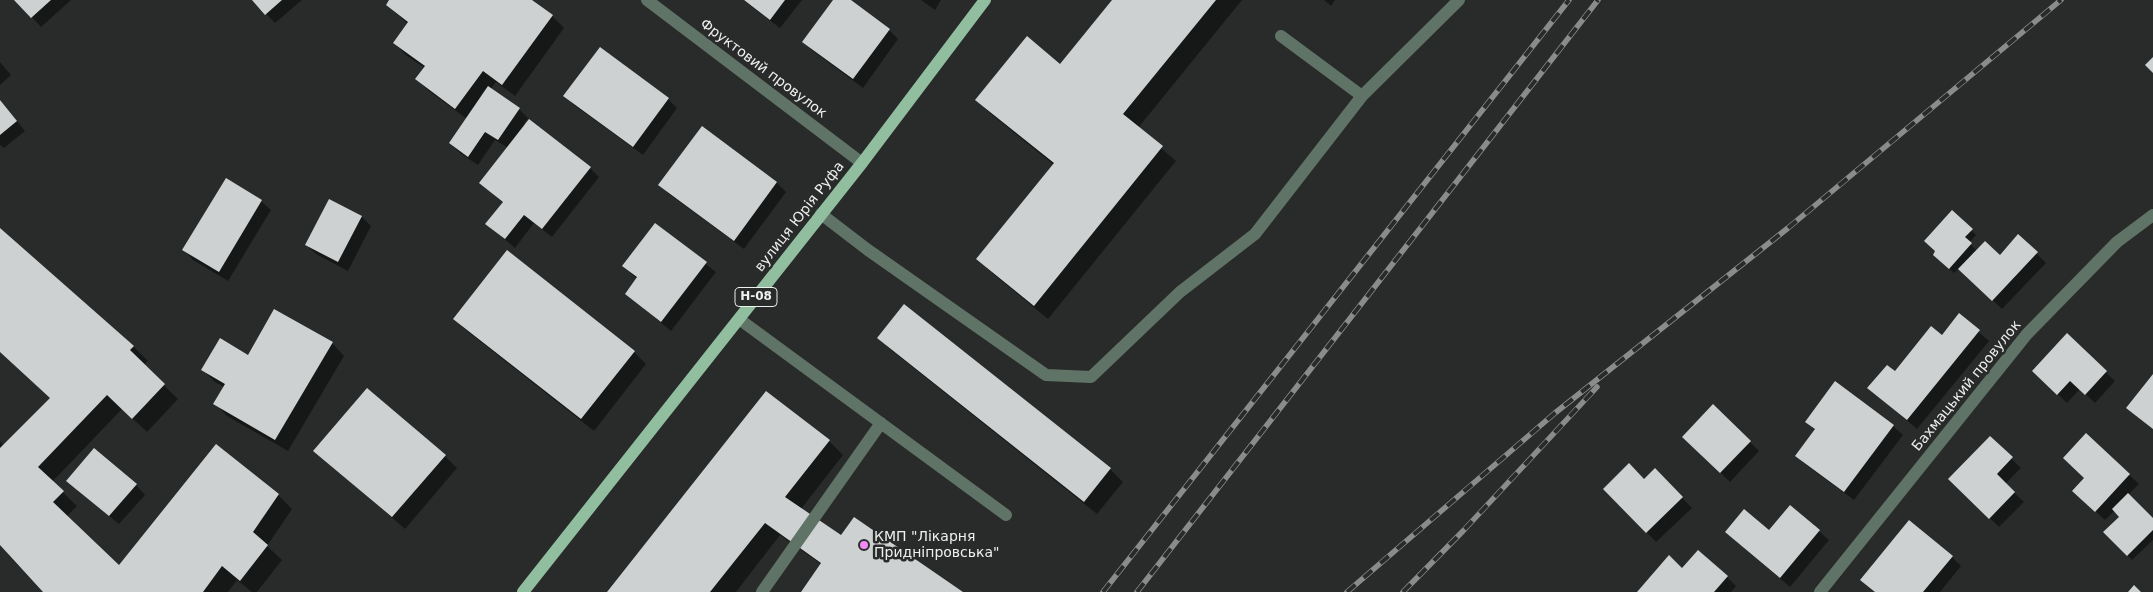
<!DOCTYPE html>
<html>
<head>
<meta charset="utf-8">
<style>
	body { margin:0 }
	canvas { display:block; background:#292b2b }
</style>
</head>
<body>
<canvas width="2153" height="592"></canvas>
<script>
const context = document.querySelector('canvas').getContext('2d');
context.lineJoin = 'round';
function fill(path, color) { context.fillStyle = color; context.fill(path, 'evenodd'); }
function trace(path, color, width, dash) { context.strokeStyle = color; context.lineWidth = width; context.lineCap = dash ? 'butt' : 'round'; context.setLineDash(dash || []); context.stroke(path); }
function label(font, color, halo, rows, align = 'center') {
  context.font = font + ' "DejaVu Sans",sans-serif'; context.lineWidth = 5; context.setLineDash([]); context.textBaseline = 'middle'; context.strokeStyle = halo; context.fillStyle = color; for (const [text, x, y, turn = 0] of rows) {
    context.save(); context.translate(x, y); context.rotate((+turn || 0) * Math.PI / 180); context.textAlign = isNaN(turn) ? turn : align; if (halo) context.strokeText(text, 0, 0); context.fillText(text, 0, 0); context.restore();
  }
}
const shadow = new Path2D(`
	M 16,0 L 71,0 L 41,27 Z
	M 253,0 L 302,0 L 275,23 Z
	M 391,0 L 530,0 L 552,16 L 564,28 L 515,96 L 496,82 L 490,90 L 519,109 L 528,118 L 524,124 L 590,168 L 599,177 L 552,237 L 534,223 L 515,248 L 487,224 L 503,203 L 481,183 L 508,148 L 495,140 L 478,165 L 460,153 L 450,143 L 467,119 L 429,91 L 416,79 L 425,68 L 407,56 L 394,43 L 408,24 L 387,5 Z
	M 743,0 L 802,0 L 780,28 Z
	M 834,0 L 848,0 L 889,30 L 898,39 L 863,88 L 813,51 L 804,42 Z
	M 921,0 L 941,0 L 935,10 Z
	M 1114,0 L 1242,0 L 1138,128 L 1176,161 L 1048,319 L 992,273 L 978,259 L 1054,165 L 991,114 L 977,100 L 1060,66 Z
	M 1324,0 L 1335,0 L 1331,6 Z
	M 0,62 L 11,75 L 0,85 Z
	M 565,96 L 668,99 L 677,108 L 643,155 L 574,105 Z
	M 0,100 L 25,131 L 4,148 L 0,145 Z
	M 702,128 L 777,183 L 786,192 L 744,249 L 669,194 L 660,185 Z
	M 226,180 L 261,201 L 271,210 L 228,281 L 193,260 L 184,250 Z
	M 329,200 L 362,217 L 371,226 L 348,271 L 316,254 L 306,245 Z
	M 1952,211 L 1976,235 L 1969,243 L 1977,251 L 2000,256 L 2019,236 L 2046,263 L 2002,309 L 1959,268 L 1954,273 L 1934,254 Z
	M 655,225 L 716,272 L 671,331 L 626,294 L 637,279 L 623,266 Z
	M 0,229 L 134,347 L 148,361 L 143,365 L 178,399 L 147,432 L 122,409 L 52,482 L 77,506 L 66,517 L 119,567 L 278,495 L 292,509 L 267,546 L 282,560 L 257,592 L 252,592 L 237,580 L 228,592 L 44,592 L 12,559 L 0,543 L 0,441 L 4,447 L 52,399 L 0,351 Z
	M 507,252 L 634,352 L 646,364 L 594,431 L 467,331 L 454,319 Z
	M 905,305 L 1110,469 L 1123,482 L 1097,514 L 891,350 L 879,338 Z
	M 1959,315 L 1989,341 L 1917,429 L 1869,388 L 1895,373 L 1942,336 Z
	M 2067,335 L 2115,381 L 2095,403 L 2080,389 L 2067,403 L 2043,380 Z
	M 332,343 L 344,356 L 288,451 L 227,416 L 215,403 L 224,387 L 215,382 L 203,370 L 248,356 Z
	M 1835,383 L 1893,426 L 1903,435 L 1854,500 L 1806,465 L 1797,456 L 1815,430 L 1807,421 Z
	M 1713,406 L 1759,451 L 1730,482 L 1684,437 Z
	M 2087,435 L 2139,484 L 2128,495 L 2153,520 L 2153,540 L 2132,560 L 2105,532 L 2121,517 L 2115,510 L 2105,520 L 2083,500 Z
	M 1990,438 L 2021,468 L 2005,484 L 2024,502 L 1999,527 L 1950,479 Z
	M 829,441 L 843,455 L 801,509 L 840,536 L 961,592 L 803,592 L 822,565 L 780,535 L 736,592 L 608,592 Z
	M 315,450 L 445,456 L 457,468 L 405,529 Z
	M 1655,470 L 1692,508 L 1656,542 L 1605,489 L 1645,480 Z
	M 136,485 L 145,495 L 119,524 L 77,490 Z
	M 1790,507 L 1829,540 L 1790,587 L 1736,541 L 1769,532 Z
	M 1952,557 L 1961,566 L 1940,592 L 1875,592 L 1861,580 Z
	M 1727,577 L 1736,586 L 1731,592 L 1639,592 Z`);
const building = new Path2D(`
	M 14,0 L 51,0 L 31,18 Z
	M 252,0 L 282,0 L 265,15 Z
	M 389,0 L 532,0 L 553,15 L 502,85 L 483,71 L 455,109 L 415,79 L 425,66 L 393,43 L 408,22 L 386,5 Z
	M 744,0 L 785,0 L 770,20 Z
	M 833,0 L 851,0 L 890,29 L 853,79 L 802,42 Z
	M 1112,0 L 1216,0 L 1123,114 L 1163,146 L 1034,306 L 976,259 L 1054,163 L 975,100 L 1027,36 L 1060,64 Z
	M 600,47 L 669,98 L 633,147 L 563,96 Z
	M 2153,57 L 2153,73 L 2145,65 Z
	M 488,86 L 520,108 L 498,140 L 485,132 L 468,157 L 449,143 Z
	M 0,100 L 17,121 L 0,135 Z
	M 529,119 L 591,167 L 542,229 L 524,215 L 505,239 L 485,224 L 503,202 L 479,183 Z
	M 702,126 L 777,182 L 734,241 L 658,185 Z
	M 226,178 L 262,200 L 219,272 L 182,250 Z
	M 329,199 L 362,216 L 338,262 L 305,245 Z
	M 1952,210 L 1973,229 L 1965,237 L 1972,243 L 1949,269 L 1933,255 L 1935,251 L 1924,241 Z
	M 655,223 L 707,262 L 661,322 L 625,294 L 637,277 L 622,266 Z
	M 0,228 L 134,346 L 130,350 L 165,384 L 132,419 L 107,395 L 38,467 L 64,491 L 53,502 L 119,565 L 216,444 L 279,494 L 253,532 L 268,545 L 240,581 L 222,566 L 203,592 L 43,592 L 0,545 L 0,448 L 50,398 L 0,352 Z
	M 2018,234 L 2038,252 L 1992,301 L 1958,269 L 1985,241 L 2000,255 Z
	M 507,250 L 635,351 L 581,419 L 453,319 Z
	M 904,304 L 1111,468 L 1084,502 L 877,338 Z
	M 274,309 L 333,342 L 275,440 L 213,404 L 225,384 L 201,370 L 220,338 L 248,355 Z
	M 1959,313 L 1980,330 L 1907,420 L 1867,388 L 1887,365 L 1895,371 L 1931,326 L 1942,335 Z
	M 2067,333 L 2107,371 L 2085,395 L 2070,381 L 2057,395 L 2032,371 Z
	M 2153,374 L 2153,429 L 2126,408 Z
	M 1835,381 L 1894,425 L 1844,492 L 1795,456 L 1815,429 L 1805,422 Z
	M 367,388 L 446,455 L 392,517 L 313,451 Z
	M 766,391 L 830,440 L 785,497 L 841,535 L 854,517 L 963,592 L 801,592 L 821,563 L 765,523 L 710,592 L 607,592 Z
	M 1713,404 L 1751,441 L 1720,473 L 1682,437 Z
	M 2086,433 L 2130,474 L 2095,512 L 2072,491 L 2084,478 L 2063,458 Z
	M 1990,436 L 2013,457 L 1997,474 L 2015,492 L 1989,519 L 1948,479 Z
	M 94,448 L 137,484 L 109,516 L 66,481 Z
	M 1629,463 L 1644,479 L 1655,468 L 1683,497 L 1646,533 L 1603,489 Z
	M 2128,493 L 2153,518 L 2153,530 L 2127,556 L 2103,532 L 2119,517 L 2112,509 Z
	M 1790,505 L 1820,530 L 1780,578 L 1725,532 L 1744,509 L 1769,530 Z
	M 1909,520 L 1953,556 L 1923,592 L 1875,592 L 1860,580 Z
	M 1698,550 L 1728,576 L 1714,592 L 1637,592 L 1669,555 L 1682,568 Z
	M 2134,585 L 2141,592 L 2128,592 Z`);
const service = new Path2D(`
	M 1362,96 L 1459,0
	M 821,214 L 868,250 L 1046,375 L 1091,377 L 1180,292 L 1255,234 L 1362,96 L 1281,36
	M 739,319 L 1006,515
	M 762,592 L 881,423`);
const minor = new Path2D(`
	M 647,0 L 862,163
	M 1820,592 L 2027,334 L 2117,242 L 2153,215`);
const primary = new Path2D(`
	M 523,592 L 862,163 L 985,0`);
const rail = new Path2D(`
	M 1103,592 L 1569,0
	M 1137,592 L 1598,0
	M 1347,592 L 1555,413 L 1788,228 L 2061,0
	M 1403,592 L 1463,531 L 1597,387`);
const markers = [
	[864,545,5,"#f18af4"]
];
const shields = [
	[756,297,42]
];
const shieldNames = [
	["Н-08",756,297]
];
const streetNames = [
	["Фруктовий провулок",763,69,37],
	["вулиця Юрія Руфа",800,217,-52],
	["Бахмацький провулок",1967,386,-51]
];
const poiNames = [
	["КМП \"Лікарня",874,537],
	["Придніпровська\"",874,553]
];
fill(shadow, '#0007');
fill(building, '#ced1d2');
trace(service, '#5f7466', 12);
trace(minor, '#5f7466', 12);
trace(primary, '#92bea0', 12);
trace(rail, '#8a8c8c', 5.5);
trace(rail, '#292b2b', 4, [11]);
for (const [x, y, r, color] of markers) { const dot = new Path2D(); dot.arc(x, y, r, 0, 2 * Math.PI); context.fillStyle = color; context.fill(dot); trace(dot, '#292b2b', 2); }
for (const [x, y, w] of shields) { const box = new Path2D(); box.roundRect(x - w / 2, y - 9.5, w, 19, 4); context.fillStyle = '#292b2b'; context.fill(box); trace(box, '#eef0ef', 1); }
label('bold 12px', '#eef0ef', null, shieldNames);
label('14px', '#eef0ef', '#292b2b', streetNames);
label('14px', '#eef0ef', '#292b2b', poiNames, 'left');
</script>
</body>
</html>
